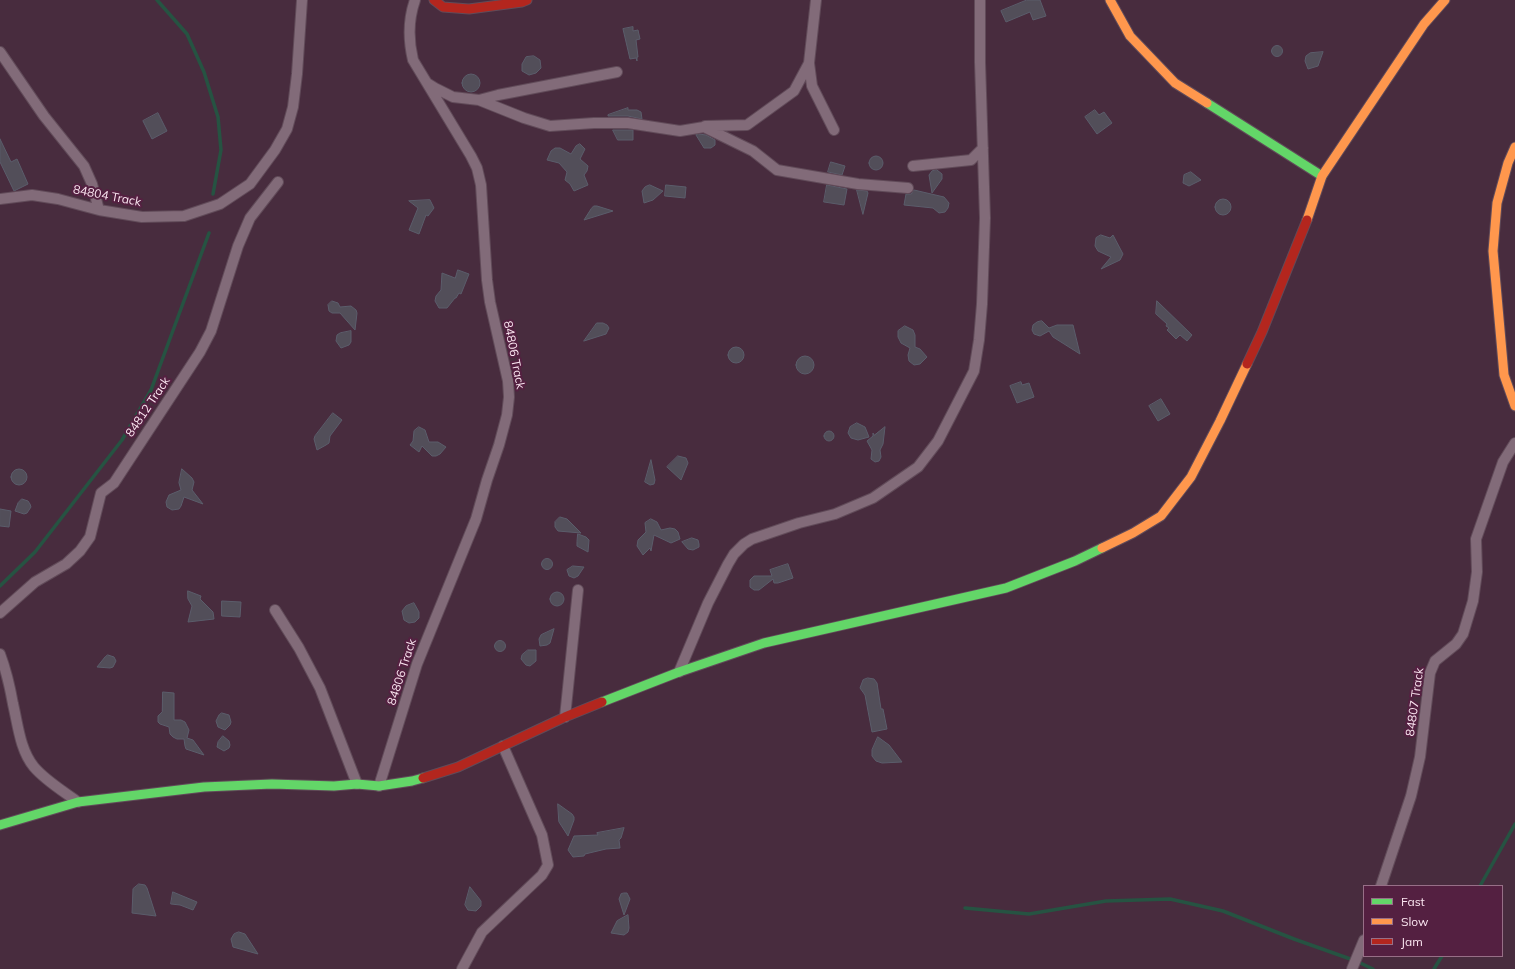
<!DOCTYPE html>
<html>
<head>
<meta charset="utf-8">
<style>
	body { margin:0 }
	#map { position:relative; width:1515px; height:969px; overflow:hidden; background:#482c3e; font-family:Mulish,sans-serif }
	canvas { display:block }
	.legend { position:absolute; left:1363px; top:885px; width:140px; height:72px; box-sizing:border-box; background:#542041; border:1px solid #976f87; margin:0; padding:5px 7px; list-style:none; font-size:12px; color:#fbe6f1 }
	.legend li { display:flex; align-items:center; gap:8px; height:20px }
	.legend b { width:20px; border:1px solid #976f87 }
</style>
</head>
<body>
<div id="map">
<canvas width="1515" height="969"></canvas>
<ul class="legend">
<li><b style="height:5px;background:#63d668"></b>Fast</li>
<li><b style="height:5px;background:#ff974d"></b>Slow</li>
<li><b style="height:5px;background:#b3261e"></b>Jam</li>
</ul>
</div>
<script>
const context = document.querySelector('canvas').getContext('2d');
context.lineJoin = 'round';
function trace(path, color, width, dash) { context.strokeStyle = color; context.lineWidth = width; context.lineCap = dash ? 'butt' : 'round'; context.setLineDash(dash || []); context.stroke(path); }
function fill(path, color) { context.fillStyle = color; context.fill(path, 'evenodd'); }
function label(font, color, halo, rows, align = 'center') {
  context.font = font + ' Mulish,sans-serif'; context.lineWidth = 4; context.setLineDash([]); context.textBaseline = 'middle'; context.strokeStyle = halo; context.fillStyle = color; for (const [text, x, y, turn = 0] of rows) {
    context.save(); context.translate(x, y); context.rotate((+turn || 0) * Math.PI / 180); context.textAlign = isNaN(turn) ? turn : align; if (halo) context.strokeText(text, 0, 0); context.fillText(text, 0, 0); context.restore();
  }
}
const stream = new Path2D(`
	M 157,0 L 187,34 L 204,72 L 218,117 L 221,150 L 213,194
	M 0,586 L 35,552 L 122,440 L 151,390 L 209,233
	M 1480,886 L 1515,824
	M 965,908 L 1029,914 L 1106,901 L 1170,899 L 1223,911 L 1294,939 L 1356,961 L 1373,969
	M 1434,969 L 1442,956`);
const building = new Path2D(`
	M 1027,0 L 1040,0 L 1046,16 L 1033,20 L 1030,12 L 1006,22 L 1001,11 Z
	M 633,27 L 633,31 L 638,30 L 640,39 L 636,40 L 638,57 L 637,57 L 637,61 L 636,58 L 630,59 L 623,29 Z
	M1271.5 51a5.5 5.5 0 1 1 11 0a5.5 5.5 0 1 1-11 0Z
	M 1323,52 L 1318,66 L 1308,69 L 1305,61 L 1306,56 L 1310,53 Z
	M 534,56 L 540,60 L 541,68 L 536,73 L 529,75 L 522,71 L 522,64 L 526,57 Z
	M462 83a9 9 0 1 1 18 0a9 9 0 1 1-18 0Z
	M 628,108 L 628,110 L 637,110 L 641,112 L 642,119 L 628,116 L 608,116 L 608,115 Z
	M 1095,110 L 1099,115 L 1104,112 L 1112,123 L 1097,134 L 1085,117 Z
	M 158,113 L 167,131 L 152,139 L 143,121 Z
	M 613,130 L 633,130 L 633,140 L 618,140 Z
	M 699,134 L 706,135 L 715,140 L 715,145 L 711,148 L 704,148 L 696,135 Z
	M 0,139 L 11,162 L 17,159 L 28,184 L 14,191 L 0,162 Z
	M 580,144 L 585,149 L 580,159 L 588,166 L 587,171 L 584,175 L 588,185 L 574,191 L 570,184 L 565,180 L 567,172 L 559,163 L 547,160 L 551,151 L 555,148 L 560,148 L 571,154 L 576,146 Z
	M869 163a7 7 0 1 1 14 0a7 7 0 1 1-14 0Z
	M 831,162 L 845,166 L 842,175 L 828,172 Z
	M 937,170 L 942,174 L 942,179 L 932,193 L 929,175 L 932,171 Z
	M 1191,172 L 1201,180 L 1189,186 L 1183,183 L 1184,175 Z
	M 650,185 L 663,191 L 653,200 L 644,203 L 642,191 L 645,187 Z
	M 666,185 L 686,187 L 685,198 L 665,196 Z
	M 827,185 L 847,189 L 844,205 L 824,202 Z
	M 857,190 L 867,191 L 868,193 L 863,214 Z
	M 914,190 L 944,197 L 949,203 L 948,208 L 945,212 L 939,213 L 933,208 L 904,205 L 906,194 L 911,194 Z
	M1215 207a8 8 0 1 1 16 0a8 8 0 1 1-16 0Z
	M 430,200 L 434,208 L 428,216 L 426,215 L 419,234 L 409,230 L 418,208 L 409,201 Z
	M 594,206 L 597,206 L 613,211 L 584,220 L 591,209 Z
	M 1101,235 L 1110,238 L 1113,235 L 1123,254 L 1120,260 L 1101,269 L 1111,257 L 1098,251 L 1095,246 L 1096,238 Z
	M 458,270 L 469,274 L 461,294 L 459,293 L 456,298 L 455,298 L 447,308 L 439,308 L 435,301 L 436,296 L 441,290 L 442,273 L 455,278 Z
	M 332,301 L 338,303 L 340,307 L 351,306 L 356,310 L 357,313 L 355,330 L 340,313 L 332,313 L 329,311 L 328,305 Z
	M 1157,301 L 1192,335 L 1187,341 L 1180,335 L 1176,339 L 1167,330 L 1169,328 L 1166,326 L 1167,324 L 1156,314 Z
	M 1042,321 L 1049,328 L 1057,325 L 1073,325 L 1080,354 L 1053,337 L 1049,331 L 1040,336 L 1034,334 L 1032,330 L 1033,325 L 1037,322 Z
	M 597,323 L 603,323 L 607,325 L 609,328 L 606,334 L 584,341 Z
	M 905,326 L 913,330 L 915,335 L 915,347 L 920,349 L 927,357 L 920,364 L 914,365 L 909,361 L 908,355 L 910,348 L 901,343 L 898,337 L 898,331 Z
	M 351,331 L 351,342 L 349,345 L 341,348 L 336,341 L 337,335 L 340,333 Z
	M728 355a8 8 0 1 1 16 0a8 8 0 1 1-16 0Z
	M796 365a9 9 0 1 1 18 0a9 9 0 1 1-18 0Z
	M 1021,382 L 1022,385 L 1029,383 L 1034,397 L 1017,403 L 1010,386 Z
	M 1161,399 L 1170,414 L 1158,421 L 1149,406 Z
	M 333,413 L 342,420 L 330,436 L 329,443 L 326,445 L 317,450 L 314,439 L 315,436 Z
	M 857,423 L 865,427 L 869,437 L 858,440 L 851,438 L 848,433 L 850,427 Z
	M 419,427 L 425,430 L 429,442 L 438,442 L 446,447 L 440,454 L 436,456 L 432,456 L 422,446 L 419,452 L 410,445 L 413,441 L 414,431 Z
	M 885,427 L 883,444 L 880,450 L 881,457 L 879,461 L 875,462 L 871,459 L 872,450 L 867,441 L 873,436 L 873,433 L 874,435 Z
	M824 436a5 5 0 1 1 10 0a5 5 0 1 1-10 0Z
	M 678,456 L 686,458 L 688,463 L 681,480 L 667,467 Z
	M 651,460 L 655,480 L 654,484 L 650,485 L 645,482 Z
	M 182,469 L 192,478 L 194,482 L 192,490 L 203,504 L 184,497 L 181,506 L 179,509 L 172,510 L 167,507 L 166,502 L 169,495 L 181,490 L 179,483 Z
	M11 477a8 8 0 1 1 16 0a8 8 0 1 1-16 0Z
	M 22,499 L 28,501 L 30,504 L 31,507 L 27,513 L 24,514 L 15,511 L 18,503 Z
	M 0,509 L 11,511 L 9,527 L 0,526 Z
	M 560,517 L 567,519 L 581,533 L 558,531 L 555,527 L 555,522 Z
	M 651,519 L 657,522 L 661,530 L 670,528 L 675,529 L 678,532 L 680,539 L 671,543 L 654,535 L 651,551 L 650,548 L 643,555 L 637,546 L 638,540 L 646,532 L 645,523 Z
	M 578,534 L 586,537 L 589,540 L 588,552 L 577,546 L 577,542 Z
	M 692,538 L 698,540 L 699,544 L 699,547 L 693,550 L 688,549 L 682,542 Z
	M541.5 564a5.5 5.5 0 1 1 11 0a5.5 5.5 0 1 1-11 0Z
	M 788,564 L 793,578 L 778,583 L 774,583 L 773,579 L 759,590 L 754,590 L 750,587 L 750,580 L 754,576 L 772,576 L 770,570 Z
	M 573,566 L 584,567 L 578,576 L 574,578 L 569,576 L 567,570 Z
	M 188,591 L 201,596 L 200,599 L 213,612 L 214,619 L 188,622 L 192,606 L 188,599 Z
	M550 599a7 7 0 1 1 14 0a7 7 0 1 1-14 0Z
	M 222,601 L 241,602 L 240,617 L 222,616 Z
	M 414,603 L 419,612 L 419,618 L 415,622 L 409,623 L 404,620 L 402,611 L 406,606 Z
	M 554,629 L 550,643 L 547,645 L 540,646 L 539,639 L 541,635 Z
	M494.5 646a5.5 5.5 0 1 1 11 0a5.5 5.5 0 1 1-11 0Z
	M 528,650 L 536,650 L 536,661 L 530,666 L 526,665 L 521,659 L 522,655 Z
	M 108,655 L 114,657 L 116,661 L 113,667 L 110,668 L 97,667 L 105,657 Z
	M 868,678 L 874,679 L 877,683 L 881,709 L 883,709 L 887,729 L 872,732 L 865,695 L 860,688 L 863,680 Z
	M 163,692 L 174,693 L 174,720 L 181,720 L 185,722 L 189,730 L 187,738 L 193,740 L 204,755 L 186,749 L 185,746 L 184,739 L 177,739 L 173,737 L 170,734 L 169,727 L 160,724 L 158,722 L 158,716 L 162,712 Z
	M 222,713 L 229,715 L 231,722 L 230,725 L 225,730 L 218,727 L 216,721 L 219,715 Z
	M 223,736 L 229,741 L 230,745 L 229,748 L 224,751 L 217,747 L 218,742 Z
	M 878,737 L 889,745 L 902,762 L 882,763 L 876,761 L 872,756 L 872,750 Z
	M 558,804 L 572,814 L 574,817 L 574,820 L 568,836 L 559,822 Z
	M 624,828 L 621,838 L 619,840 L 620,848 L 606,849 L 585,854 L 584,856 L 573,857 L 568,850 L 574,836 L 598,835 L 597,833 Z
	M 139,884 L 145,885 L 147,888 L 156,916 L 132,913 L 133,889 Z
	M 470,887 L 481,901 L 481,906 L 476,911 L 468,910 L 465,905 Z
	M 173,892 L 197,902 L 193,910 L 180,905 L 171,904 Z
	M 624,893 L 627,893 L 630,899 L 624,915 L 619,899 L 621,894 Z
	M 628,915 L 629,928 L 628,932 L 624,935 L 611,933 L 617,921 Z
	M 239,932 L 245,934 L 258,954 L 233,947 L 231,939 L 234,934 Z`);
const street = new Path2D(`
	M 816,0 L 809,63 L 812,86 L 834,130
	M 0,52 L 44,116 L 84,166 L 92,184 L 99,210
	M 427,83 L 435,88 L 453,97 L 479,100 L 498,95 L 617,72
	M 479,100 L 524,118 L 550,126 L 594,123 L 628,123 L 680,131 L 704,127 L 753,151 L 777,170 L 858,184 L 908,188
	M 705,126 L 747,125 L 794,91 L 809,63
	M 913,166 L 971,160 L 983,148
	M 0,199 L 32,195 L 58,199 L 99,210 L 142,217 L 184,216 L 220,204 L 250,184 L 275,150 L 287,129 L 293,107 L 297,74 L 302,0
	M 275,610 L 299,648 L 320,688 L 357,784
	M 0,613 L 35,582 L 66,564 L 80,551 L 90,537 L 101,493 L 114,483 L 200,352 L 211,331 L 238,246 L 250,218 L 278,182
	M 0,654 C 6,670 10,687 13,704 C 18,725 20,750 34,767 C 46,781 63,791 78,802
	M 679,672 L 708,603 L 728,564 L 734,554 L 744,544 L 752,539 L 799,523 L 835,514 L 873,498 L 918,467 L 938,441 L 974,371 L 979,340 L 982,304 L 985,218 L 980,62 L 980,0
	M 565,717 L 578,590
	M 379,786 L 417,664 L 476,519 L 487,480 L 499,445 L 507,415 L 509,397 L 508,381 L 490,302 L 487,280 L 481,185 L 477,168 L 471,156 L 413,60 C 408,39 408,20 415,0
	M 1381,886 L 1411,796 L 1420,757 L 1430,673 L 1435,661 L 1456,644 L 1463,634 L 1473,601 L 1477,572 L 1476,539 L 1503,462 L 1515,443
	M 462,969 L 482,932 L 542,875 L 548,865 L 542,835 L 503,746
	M 1352,969 L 1364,940`);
const fast = new Path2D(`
	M 1207,103 L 1322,176
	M 602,702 L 679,672 L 764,643 L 1006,588 L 1075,561 L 1102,548
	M 0,825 L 78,802 L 204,787 L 272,784 L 334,786 L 357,784 L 379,786 L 412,781 L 423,778`);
const slow = new Path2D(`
	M 1110,0 L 1130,36 L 1175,83 L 1207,103
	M 1515,147 L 1508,163 L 1497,203 L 1493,251 L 1504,375 L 1515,406
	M 1307,220 L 1322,176 L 1424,24 L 1445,0
	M 1102,548 L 1133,533 L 1161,516 L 1191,477 L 1220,421 L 1247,364`);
const jam = new Path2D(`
	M 434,0 L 443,7 L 469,9 L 522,2 L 527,0
	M 1247,364 L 1262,332 L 1307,220
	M 423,778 L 458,767 L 565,717 L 602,702`);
const streetNames = [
	["84804 Track",107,196,11],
	["84806 Track",514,355,79],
	["84812 Track",148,407,-56],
	["84806 Track",402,672,-72],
	["84807 Track",1415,702,-82]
];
trace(stream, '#265342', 3.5);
fill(building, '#524e59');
trace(building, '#5b5d6b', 1);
trace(street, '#614b59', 12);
trace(fast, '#614b59', 11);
trace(slow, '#614b59', 11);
trace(jam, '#614b59', 11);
trace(street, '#826b79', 10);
trace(fast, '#63d668', 9);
trace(slow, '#ff974d', 9);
trace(jam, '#b3261e', 9);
label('12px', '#fbe6f1', '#542041', streetNames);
</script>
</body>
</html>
